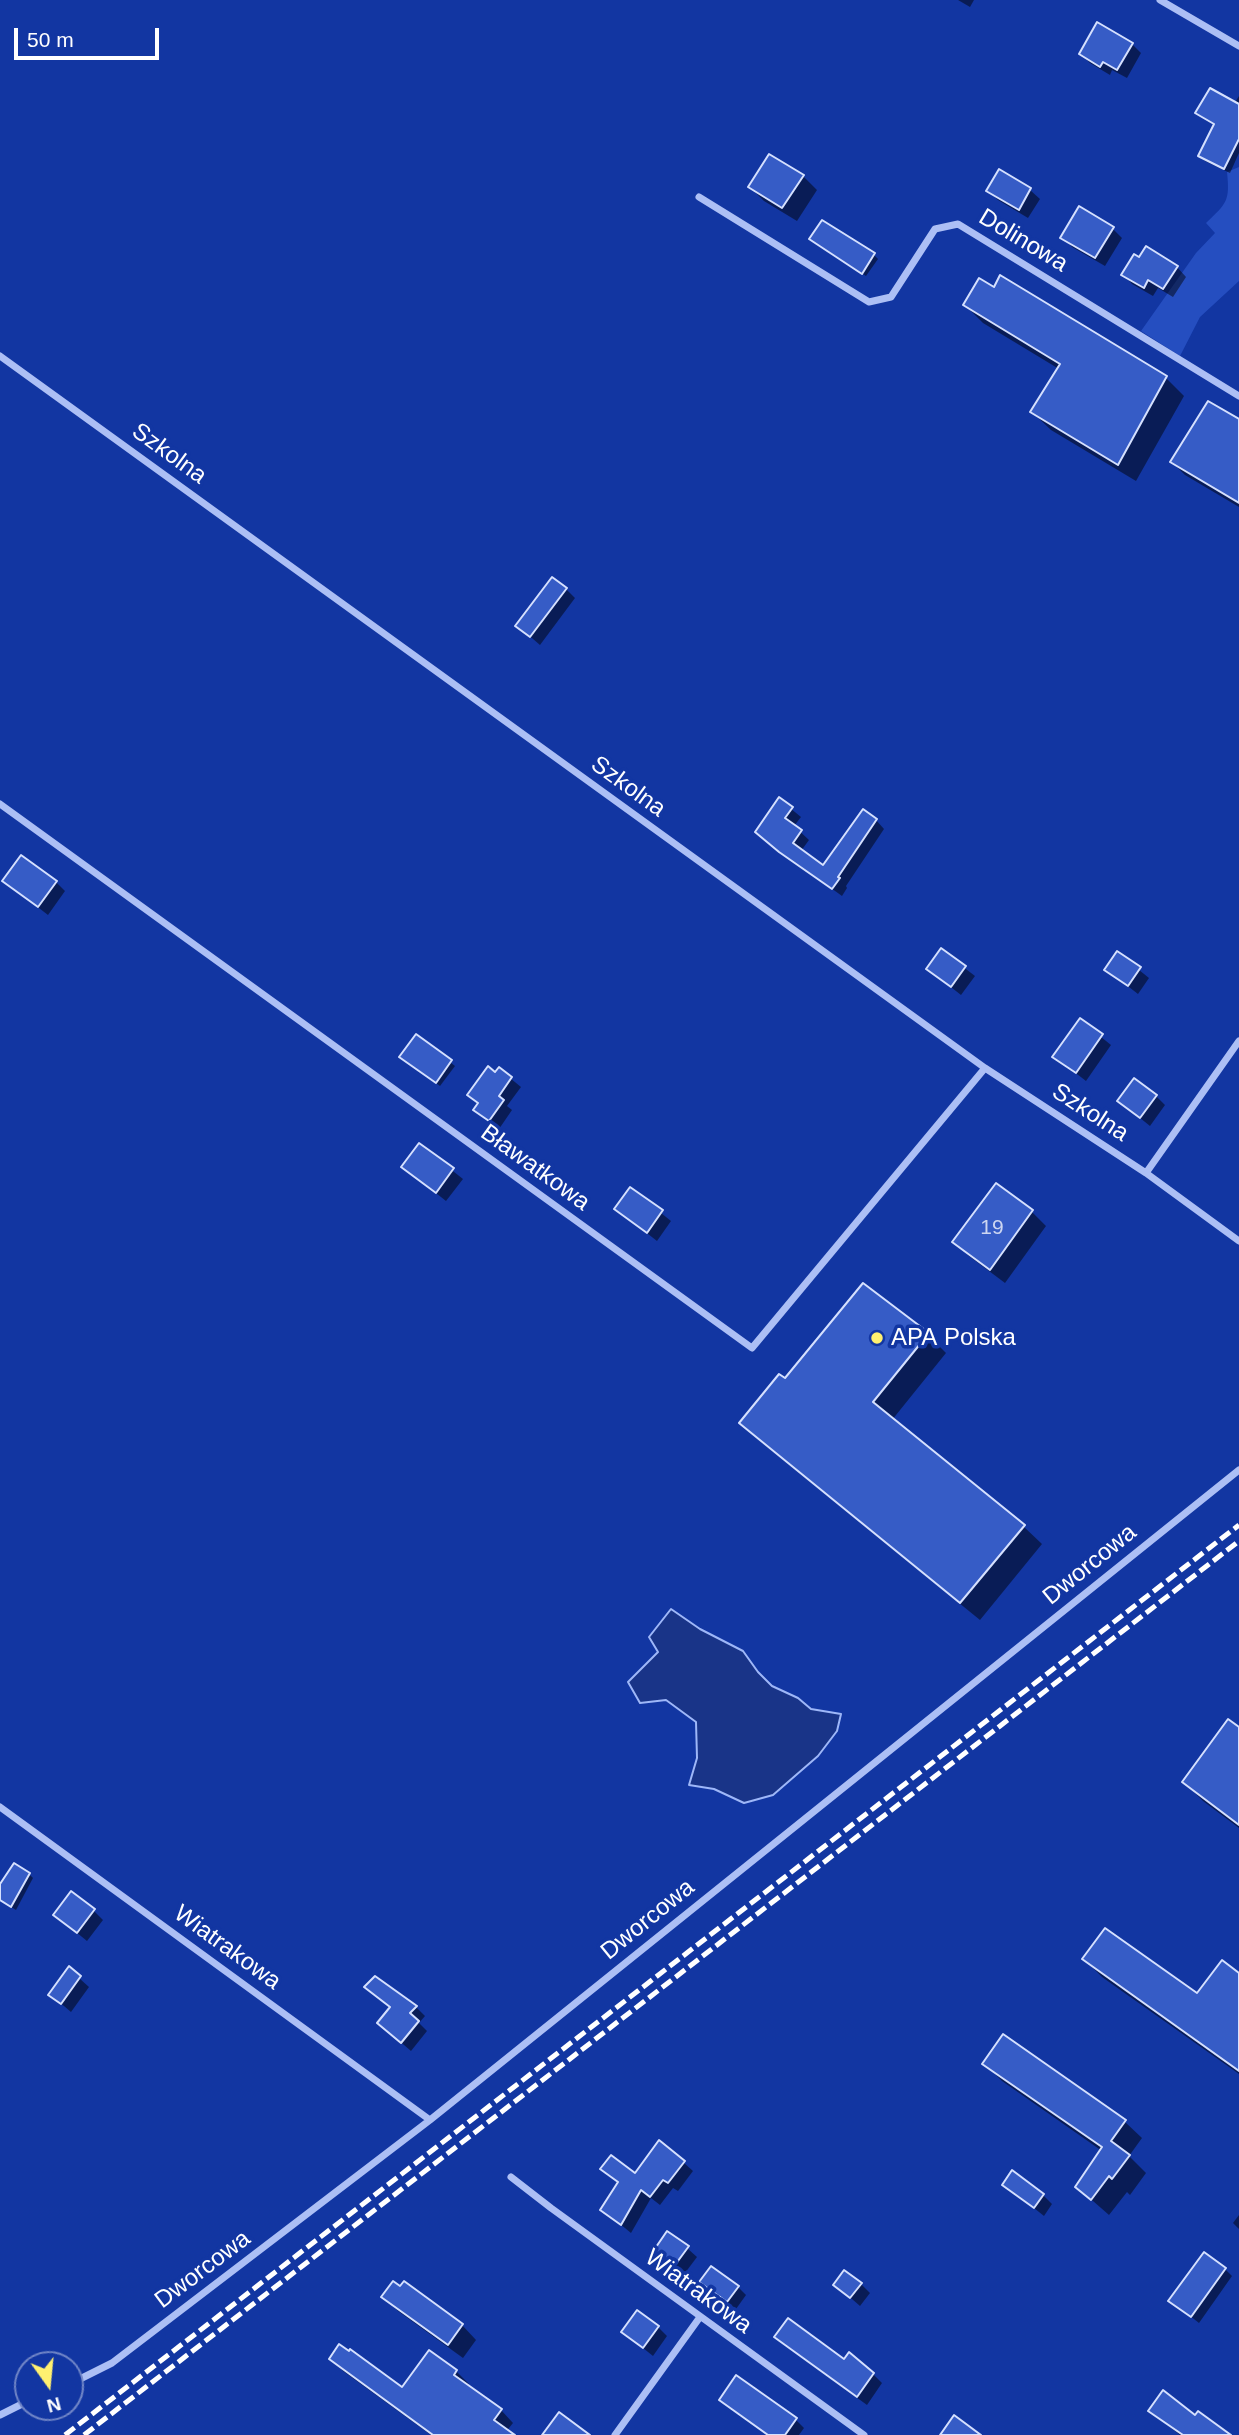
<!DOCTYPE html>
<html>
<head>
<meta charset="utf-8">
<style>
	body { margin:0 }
	#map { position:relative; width:1239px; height:2435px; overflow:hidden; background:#1236a2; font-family:Arial,sans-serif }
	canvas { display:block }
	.north { position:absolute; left:14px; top:2351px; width:70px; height:70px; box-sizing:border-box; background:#1236a2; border:2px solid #7186c7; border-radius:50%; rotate:165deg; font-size:19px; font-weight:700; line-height:28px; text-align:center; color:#fff }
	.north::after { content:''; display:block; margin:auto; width:24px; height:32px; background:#fff070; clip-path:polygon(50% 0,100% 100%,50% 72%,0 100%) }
	.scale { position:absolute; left:14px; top:28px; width:145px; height:32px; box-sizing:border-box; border:4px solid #fff; border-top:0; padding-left:9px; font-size:21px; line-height:24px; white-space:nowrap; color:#fff; -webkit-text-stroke:5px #1236a2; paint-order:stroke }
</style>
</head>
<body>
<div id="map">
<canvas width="1239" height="2435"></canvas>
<div class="north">N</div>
<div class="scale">50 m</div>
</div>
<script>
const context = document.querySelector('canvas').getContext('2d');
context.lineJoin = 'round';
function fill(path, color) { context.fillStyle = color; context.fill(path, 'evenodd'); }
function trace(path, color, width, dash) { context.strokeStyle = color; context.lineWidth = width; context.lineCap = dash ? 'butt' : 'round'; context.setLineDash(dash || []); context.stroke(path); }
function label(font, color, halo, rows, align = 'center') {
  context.font = font + ' Arial,sans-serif'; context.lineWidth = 7; context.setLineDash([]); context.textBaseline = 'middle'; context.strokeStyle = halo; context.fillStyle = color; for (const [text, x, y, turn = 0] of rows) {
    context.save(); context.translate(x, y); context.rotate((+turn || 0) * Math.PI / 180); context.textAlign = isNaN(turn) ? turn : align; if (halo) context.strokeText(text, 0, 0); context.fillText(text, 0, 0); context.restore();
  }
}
const green = new Path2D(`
	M 1239,167 L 1239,281 L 1200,317 L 1180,356 L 1141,331 L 1196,253 L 1215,233 L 1206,223 C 1227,203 1230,201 1227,172 Z`);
const water = new Path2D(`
	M 671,1609 L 700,1629 L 743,1651 L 758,1672 L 772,1686 L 798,1698 L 811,1709 L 841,1714 L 837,1731 L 818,1756 L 773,1795 L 744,1803 L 714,1789 L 689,1785 L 697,1758 L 696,1722 L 666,1700 L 640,1703 L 628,1682 L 658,1652 L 649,1637 Z`);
const shadow = new Path2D(`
	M 958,0 L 974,0 L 970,7 Z
	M 1132,44 L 1141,53 L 1127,78 L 1112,70 L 1110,75 L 1090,63 L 1081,54 Z
	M 1239,96 L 1239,153 L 1230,173 L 1205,161 L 1200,155 L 1215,125 L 1198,113 L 1234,104 Z
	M 1000,172 L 1030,190 L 1040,199 L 1028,218 L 998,200 L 989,191 Z
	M 803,176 L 817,190 L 797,221 L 764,201 L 750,187 Z
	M 1113,229 L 1122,238 L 1105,266 L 1072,247 L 1063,237 Z
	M 816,243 L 874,255 L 878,259 L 866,276 Z
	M 1177,267 L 1186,277 L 1173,297 L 1158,288 L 1153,296 L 1132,284 L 1123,274 Z
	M 965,305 L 1166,378 L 1184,396 L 1136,481 L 1051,430 L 1032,412 L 1059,369 L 983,323 Z
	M 1239,421 L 1239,507 L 1185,475 L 1172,462 Z
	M 566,589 L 575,598 L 540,645 L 518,626 Z
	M 779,799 L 801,817 L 794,826 L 809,840 L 801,851 L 823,868 L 876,820 L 884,829 L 846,886 L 847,888 L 842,896 L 766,841 Z
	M 4,881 L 56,882 L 65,891 L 48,915 Z
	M 941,950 L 975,976 L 961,995 L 928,969 Z
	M 1118,953 L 1149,978 L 1138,994 L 1107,970 Z
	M 1080,1020 L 1111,1045 L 1086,1081 L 1055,1057 Z
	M 416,1036 L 455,1066 L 440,1086 L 406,1061 Z
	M 499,1069 L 521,1087 L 507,1106 L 512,1110 L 499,1129 L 475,1110 L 479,1104 L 469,1095 Z
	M 1156,1096 L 1165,1105 L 1150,1126 L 1119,1101 Z
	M 420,1145 L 463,1179 L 446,1201 L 403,1167 Z
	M 996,1186 L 1032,1212 L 1046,1226 L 1005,1283 L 969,1256 L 955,1242 Z
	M 631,1189 L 671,1221 L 657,1241 L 616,1209 Z
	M 928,1335 L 946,1353 L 892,1420 L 1023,1526 L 1042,1544 L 980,1620 L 760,1441 L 742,1423 L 785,1381 Z
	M 1239,1729 L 1239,1828 L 1203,1801 L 1184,1782 Z
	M 29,1874 L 33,1878 L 16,1910 L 0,1900 L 0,1885 Z
	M 94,1911 L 103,1920 L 87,1941 L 55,1915 Z
	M 1084,1959 L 1197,1996 L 1239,1975 L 1239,2074 L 1102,1977 Z
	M 69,1969 L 89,1987 L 71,2012 L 50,1994 Z
	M 367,1987 L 416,2007 L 425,2016 L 419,2023 L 427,2031 L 411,2051 L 389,2032 L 392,2008 Z
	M 985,2064 L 1124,2121 L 1142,2138 L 1129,2156 L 1146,2173 L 1130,2195 L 1127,2192 L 1109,2215 L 1077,2187 L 1102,2151 L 1002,2081 Z
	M 683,2162 L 693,2171 L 678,2191 L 673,2188 L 660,2205 L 651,2198 L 631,2233 L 602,2209 L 619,2183 L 603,2169 L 635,2175 Z
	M 1004,2184 L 1043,2195 L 1052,2204 L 1044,2216 Z
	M 1239,2215 L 1239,2229 L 1233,2223 Z
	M 687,2248 L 697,2257 L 685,2273 L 656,2250 Z
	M 1225,2269 L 1232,2276 L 1199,2323 L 1171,2301 Z
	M 701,2282 L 738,2287 L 746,2295 L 736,2309 Z
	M 861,2284 L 870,2293 L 860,2306 L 836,2285 Z
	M 384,2297 L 462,2325 L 476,2340 L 463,2358 L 398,2311 Z
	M 658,2327 L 667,2336 L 653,2356 L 623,2332 Z
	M 776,2337 L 845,2361 L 873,2374 L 882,2383 L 867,2405 L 786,2346 Z
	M 429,2352 L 456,2371 L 469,2384 L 467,2386 L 501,2410 L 513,2423 L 505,2433 L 507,2435 L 431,2435 L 343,2371 L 331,2358 L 403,2389 Z
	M 721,2400 L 796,2420 L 804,2428 L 799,2435 L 767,2435 Z
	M 1150,2411 L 1196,2417 L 1229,2435 L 1180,2435 Z`);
const building = new Path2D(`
	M 1097,22 L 1133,43 L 1117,70 L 1103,62 L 1100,67 L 1079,54 Z
	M 1210,88 L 1239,104 L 1239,139 L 1224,169 L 1198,156 L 1214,124 L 1195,113 Z
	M 769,154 L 804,175 L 782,208 L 748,187 Z
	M 999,169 L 1031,188 L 1019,210 L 986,191 Z
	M 1079,206 L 1114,227 L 1095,258 L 1060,238 Z
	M 822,220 L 875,253 L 862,274 L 809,239 Z
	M 1146,246 L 1178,266 L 1163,289 L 1148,280 L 1144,288 L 1121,275 L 1134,254 L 1139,257 Z
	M 1000,275 L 1167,376 L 1118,465 L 1030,412 L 1060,364 L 963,305 L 979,278 L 994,287 Z
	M 1208,401 L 1239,419 L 1239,503 L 1170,462 Z
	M 552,577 L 567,588 L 530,637 L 515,626 Z
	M 779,797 L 793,807 L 785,818 L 802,830 L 793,843 L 823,865 L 863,809 L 877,819 L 838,877 L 840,878 L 832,889 L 779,852 L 755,832 Z
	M 21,855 L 57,881 L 38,907 L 2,881 Z
	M 941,948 L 966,966 L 951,987 L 926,969 Z
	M 1117,951 L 1141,967 L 1128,986 L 1104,970 Z
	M 1080,1018 L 1103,1034 L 1076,1073 L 1052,1057 Z
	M 416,1034 L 452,1060 L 436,1083 L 399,1057 Z
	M 488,1066 L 495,1072 L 499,1067 L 512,1077 L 499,1096 L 504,1100 L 489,1121 L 473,1110 L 478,1103 L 467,1095 Z
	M 1134,1078 L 1157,1095 L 1140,1118 L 1117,1101 Z
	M 419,1143 L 454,1168 L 436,1193 L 401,1167 Z
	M 996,1183 L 1033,1210 L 990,1270 L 952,1242 Z
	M 630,1187 L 663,1210 L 647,1233 L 614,1209 Z
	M 863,1283 L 929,1333 L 873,1402 L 1025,1525 L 960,1603 L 739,1423 L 779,1374 L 785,1378 Z
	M 1228,1719 L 1239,1727 L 1239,1825 L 1182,1782 Z
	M 14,1863 L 30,1873 L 11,1907 L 0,1900 L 0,1884 Z
	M 71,1891 L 95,1909 L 77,1933 L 53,1915 Z
	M 1105,1928 L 1197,1993 L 1222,1960 L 1239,1973 L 1239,2071 L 1082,1959 Z
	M 69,1966 L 81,1976 L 61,2004 L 48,1995 Z
	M 375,1976 L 417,2006 L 410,2013 L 419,2021 L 401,2043 L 377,2023 L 390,2007 L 364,1987 Z
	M 1003,2034 L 1126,2120 L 1111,2141 L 1130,2155 L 1112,2179 L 1109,2176 L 1091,2200 L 1075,2187 L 1102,2147 L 982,2064 Z
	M 659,2140 L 685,2161 L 668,2183 L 663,2180 L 650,2197 L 641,2190 L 621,2225 L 600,2210 L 618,2182 L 600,2169 L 611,2155 L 635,2173 Z
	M 1012,2170 L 1044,2194 L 1034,2208 L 1002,2185 Z
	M 667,2231 L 689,2246 L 675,2265 L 654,2250 Z
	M 1204,2252 L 1226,2268 L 1191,2317 L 1168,2301 Z
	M 711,2266 L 739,2286 L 727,2302 L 699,2282 Z
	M 844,2270 L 862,2283 L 850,2298 L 833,2285 Z
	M 393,2281 L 400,2286 L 404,2281 L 463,2324 L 448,2345 L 381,2297 Z
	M 637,2310 L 659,2326 L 643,2348 L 621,2332 Z
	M 788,2318 L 844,2359 L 849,2352 L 874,2373 L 857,2397 L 774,2337 Z
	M 339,2344 L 349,2351 L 350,2349 L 402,2387 L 429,2350 L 457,2370 L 454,2375 L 502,2409 L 494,2420 L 515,2435 L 433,2435 L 329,2359 Z
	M 736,2375 L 797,2418 L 785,2435 L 768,2435 L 719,2400 Z
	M 1163,2390 L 1195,2415 L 1198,2411 L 1231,2435 L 1183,2435 L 1148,2411 Z
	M 559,2412 L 590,2435 L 542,2435 Z
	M 954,2415 L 981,2435 L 940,2435 Z`);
const street = new Path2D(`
	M 1160,0 L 1239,46
	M 699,197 L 869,302 L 891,297 L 935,229 L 958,224 L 1239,396
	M 0,356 L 985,1068 L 1146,1173 L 1239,1241
	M 0,804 L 752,1348 L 985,1068
	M 1146,1173 L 1239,1041
	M 0,1807 L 430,2120
	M 511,2177 L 551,2208 L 864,2435
	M 70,2384 L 112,2363 L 430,2120 L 1239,1470
	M 0,2415 L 28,2401
	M 615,2435 L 700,2317`);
const rail = new Path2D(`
	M 65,2435 L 1239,1525
	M 84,2435 L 1239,1541`);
const markers = [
	[877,1338,7,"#fff070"]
];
const numberNames = [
	["19",992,1228]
];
const streetNames = [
	["Dolinowa",1023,241,31],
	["Szkolna",169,454,36],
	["Szkolna",628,787,36],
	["Szkolna",1090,1113,33],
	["Bławatkowa",535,1168,36],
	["Dworcowa",1090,1565,-39],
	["Dworcowa",648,1920,-39],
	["Wiatrakowa",227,1948,36],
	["Dworcowa",203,2270,-37],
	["Wiatrakowa",698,2292,36]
];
const poiNames = [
	["APA Polska",891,1338]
];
fill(green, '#254ec0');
fill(water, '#193488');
trace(water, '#9eb7f8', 2);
fill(shadow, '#0007');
fill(building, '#365cc6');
trace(building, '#d5e0fe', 2);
trace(street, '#acbff5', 7);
trace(rail, '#fff', 5, [12, 5]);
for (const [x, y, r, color] of markers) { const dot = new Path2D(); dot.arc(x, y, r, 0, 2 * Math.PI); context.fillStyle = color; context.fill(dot); trace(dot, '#1236a2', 2.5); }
label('21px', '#cdd6f1', null, numberNames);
label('24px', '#fff', '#1236a2', streetNames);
label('24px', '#fff', '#1236a2', poiNames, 'left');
</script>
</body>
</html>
